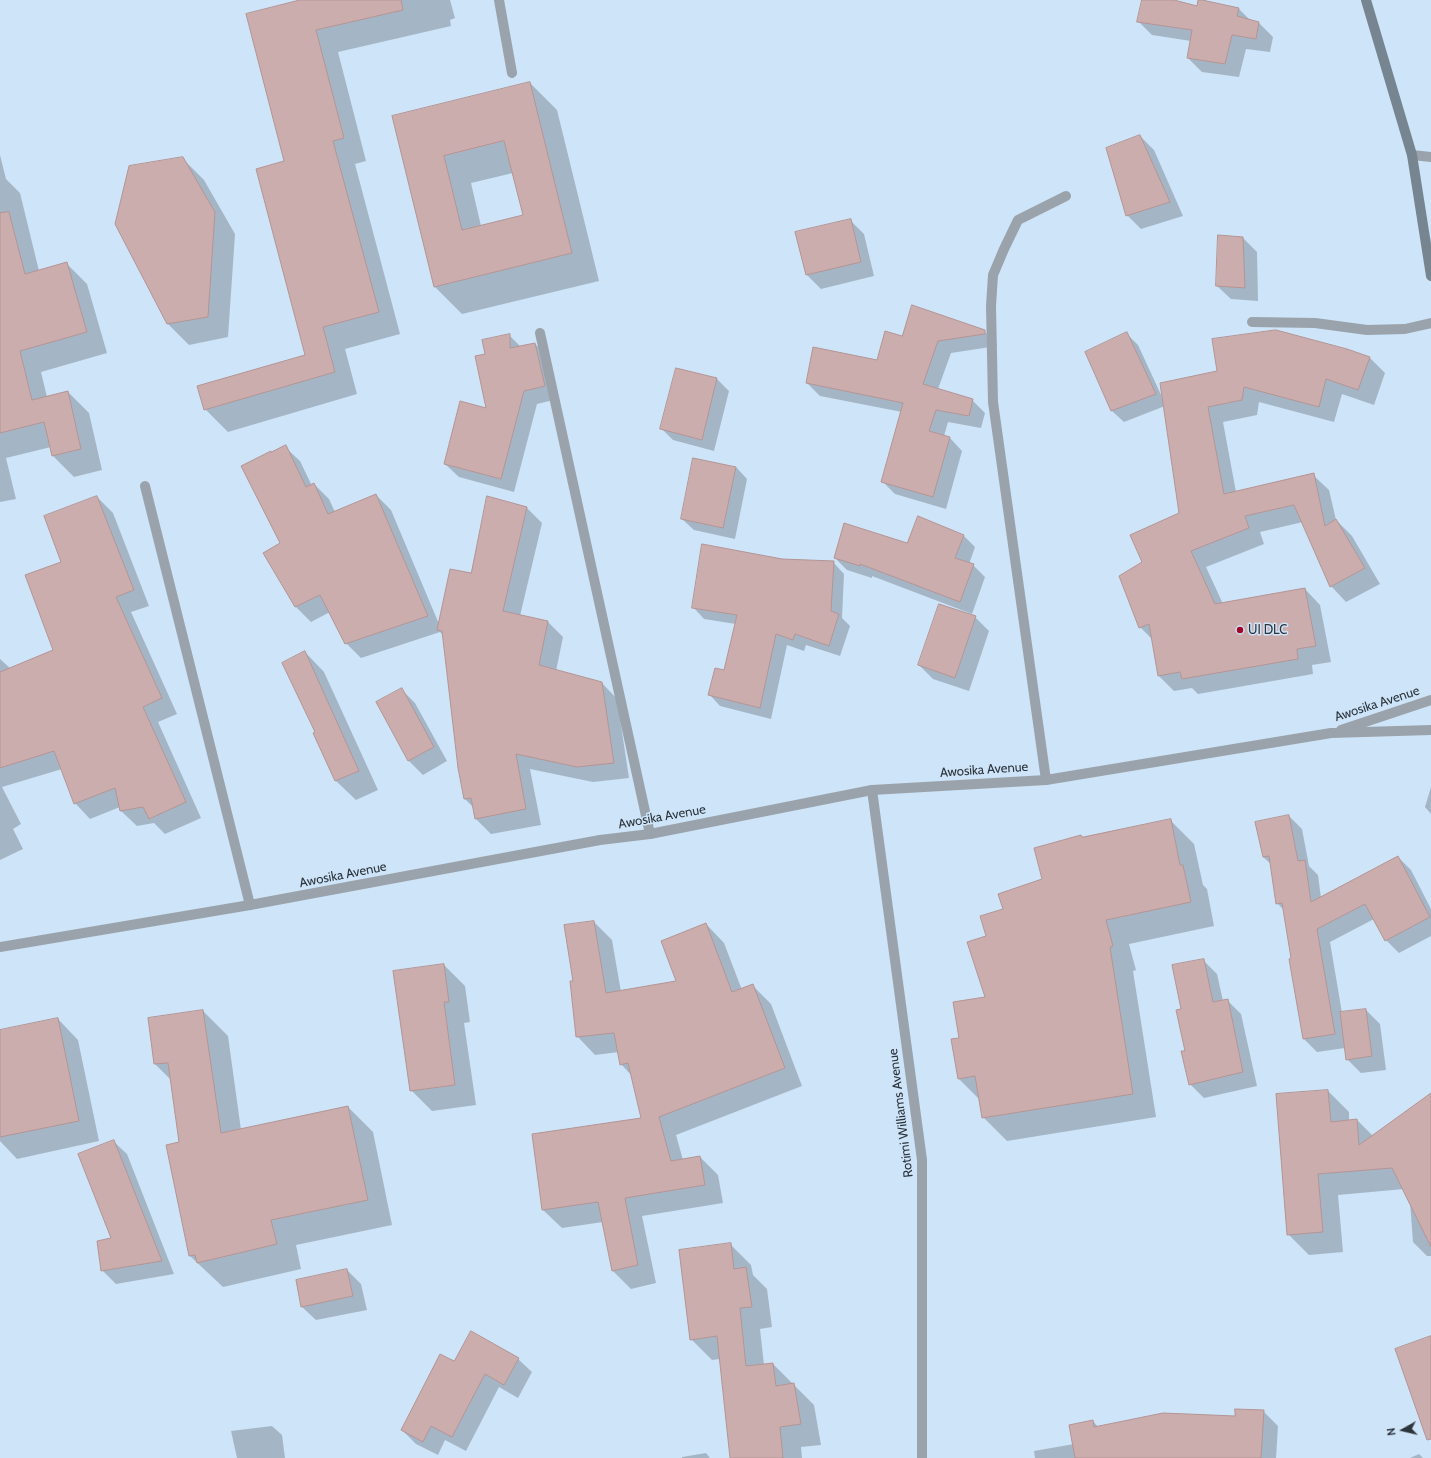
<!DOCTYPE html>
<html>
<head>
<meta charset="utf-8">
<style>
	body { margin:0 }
	#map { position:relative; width:1431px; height:1458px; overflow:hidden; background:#cee4f8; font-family:Cabin,sans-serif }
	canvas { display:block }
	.north { position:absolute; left:1383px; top:1410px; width:40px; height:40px; -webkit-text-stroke:3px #cee4f8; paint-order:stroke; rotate:262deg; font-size:11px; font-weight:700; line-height:16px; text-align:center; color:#2c343c }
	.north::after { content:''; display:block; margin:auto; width:14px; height:18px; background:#2c343c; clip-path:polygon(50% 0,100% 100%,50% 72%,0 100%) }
</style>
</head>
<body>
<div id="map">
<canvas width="1431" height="1458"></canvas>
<div class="north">N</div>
</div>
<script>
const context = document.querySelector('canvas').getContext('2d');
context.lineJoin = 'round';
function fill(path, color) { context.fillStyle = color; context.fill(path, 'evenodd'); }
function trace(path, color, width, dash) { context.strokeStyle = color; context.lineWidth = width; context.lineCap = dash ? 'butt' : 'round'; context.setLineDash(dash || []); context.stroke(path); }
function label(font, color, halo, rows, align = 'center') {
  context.font = font + ' Cabin,sans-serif'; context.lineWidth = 3; context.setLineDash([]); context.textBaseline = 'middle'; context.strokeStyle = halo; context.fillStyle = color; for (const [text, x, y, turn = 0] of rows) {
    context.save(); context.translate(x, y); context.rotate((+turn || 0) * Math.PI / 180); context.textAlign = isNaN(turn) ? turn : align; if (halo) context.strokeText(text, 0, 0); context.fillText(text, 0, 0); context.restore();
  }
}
const shadow = new Path2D(`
	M 304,0 L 450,0 L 455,18 L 450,20 L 451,26 L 338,52 L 366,161 L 355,164 L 400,334 L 345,349 L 357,394 L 228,432 L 205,409 L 307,356 L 285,162 Z
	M 1143,0 L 1170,0 L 1197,7 L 1238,8 L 1251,21 L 1259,23 L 1273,37 L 1270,52 L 1246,49 L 1239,77 L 1202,72 L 1188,58 L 1191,41 L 1152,35 L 1138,21 Z
	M 530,83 L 557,110 L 599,281 L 462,314 L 435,287 L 393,117 ZM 513,173 L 524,216 L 481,226 L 471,183 Z
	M 1140,136 L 1154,150 L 1183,216 L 1141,229 L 1127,215 Z
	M 0,155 L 6,179 L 20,193 L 39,271 L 66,263 L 87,284 L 107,353 L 41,372 L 47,397 L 68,392 L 89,413 L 102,470 L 74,477 L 53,456 L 51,447 L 6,458 L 16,499 L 0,502 Z
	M 183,159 L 204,180 L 235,234 L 228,337 L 189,345 L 168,324 Z
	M 850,220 L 864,234 L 874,276 L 821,289 L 807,275 Z
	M 1243,238 L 1257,252 L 1258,301 L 1231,299 L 1217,286 Z
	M 984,331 L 997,344 L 997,346 L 951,353 L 938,389 L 972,400 L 985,413 L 981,428 L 948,422 L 944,436 L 950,438 L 962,451 L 946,509 L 895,494 L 882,481 L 902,412 L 820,396 L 807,383 L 877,361 L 902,337 Z
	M 1126,333 L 1138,345 L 1163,399 L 1369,357 L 1385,373 L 1374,405 L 1342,394 L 1334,422 L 1259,402 L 1257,415 L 1223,422 L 1236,492 L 1313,475 L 1329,490 L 1336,520 L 1352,536 L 1380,584 L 1346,602 L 1331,586 L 1303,522 L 1260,532 L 1264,544 L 1206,567 L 1223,604 L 1305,589 L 1320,605 L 1331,662 L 1312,665 L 1313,674 L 1198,694 L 1192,688 L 1174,691 L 1159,676 L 1153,640 L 1140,627 L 1143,562 L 1181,514 L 1165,406 L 1124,422 L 1112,411 Z
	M 509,335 L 521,347 L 535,344 L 549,357 L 558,399 L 537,404 L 514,492 L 459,477 L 445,464 L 487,409 L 486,355 Z
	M 717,379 L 729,391 L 714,451 L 673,440 L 661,428 Z
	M 285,447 L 300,461 L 312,486 L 314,484 L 329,499 L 335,512 L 376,495 L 391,510 L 439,624 L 472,574 L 527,508 L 542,523 L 520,616 L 548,622 L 563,637 L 556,671 L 602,683 L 617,699 L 629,778 L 593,782 L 530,769 L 541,825 L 491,834 L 476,819 L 474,808 L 465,799 L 444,636 L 440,632 L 361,658 L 346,643 L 330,612 L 311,622 L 296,607 L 264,554 L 282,543 L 272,453 Z
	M 736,467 L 747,479 L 735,539 L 694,530 L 682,519 Z
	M 97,497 L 113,513 L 149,606 L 131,612 L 177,714 L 158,722 L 201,818 L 165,834 L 154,823 L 137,826 L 121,811 L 120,807 L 90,819 L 75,803 L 62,769 L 2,787 L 21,824 L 13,829 L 23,849 L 0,860 L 0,659 L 11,669 L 54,650 L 62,562 Z
	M 963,535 L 975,547 L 969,564 L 973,565 L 985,577 L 972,614 L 872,576 L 872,578 L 847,570 L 835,558 Z
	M 781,560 L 833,562 L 844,574 L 842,618 L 850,626 L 840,656 L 806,645 L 804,651 L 787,645 L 771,719 L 720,706 L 709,694 L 724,671 L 736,624 L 704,619 L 693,607 Z
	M 975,617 L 989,631 L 969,691 L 933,679 L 919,665 Z
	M 305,652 L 324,672 L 378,790 L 356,800 L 336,781 L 315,733 L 316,733 Z
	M 401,689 L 415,703 L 447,761 L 423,775 L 409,761 L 378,702 Z
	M 1431,787 L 1431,814 L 1425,807 Z
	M 1289,816 L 1302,829 L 1309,866 L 1318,875 L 1321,898 L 1398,857 L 1411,870 L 1431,909 L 1431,936 L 1399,953 L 1386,940 L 1374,919 L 1330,942 L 1342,1013 L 1366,1010 L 1380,1024 L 1386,1070 L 1361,1073 L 1347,1059 L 1345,1048 L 1317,1052 L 1304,1039 L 1291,959 L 1292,959 L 1284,910 L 1277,903 L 1271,864 L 1263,857 Z
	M 1170,820 L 1194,844 L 1203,885 L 1207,889 L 1214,926 L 1129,944 L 1136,970 L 1133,971 L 1156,1117 L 1007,1141 L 983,1117 L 980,1100 L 959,1079 L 960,1039 L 986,998 L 988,937 L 1004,910 L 1044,880 L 1081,836 L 1083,838 Z
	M 594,922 L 612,940 L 621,992 L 678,982 L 706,924 L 724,943 L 742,990 L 753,986 L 771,1004 L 802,1086 L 676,1135 L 683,1160 L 700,1157 L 718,1175 L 723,1203 L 642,1216 L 656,1283 L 631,1289 L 613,1271 L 603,1222 L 562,1228 L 543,1210 L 643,1118 L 632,1076 L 621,1064 L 619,1052 L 595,1055 L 577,1036 L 574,982 Z
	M 1203,960 L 1217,974 L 1223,1001 L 1227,1000 L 1241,1014 L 1257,1086 L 1204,1098 L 1190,1084 L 1182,1010 Z
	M 444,965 L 465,986 L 470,1022 L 464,1023 L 476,1105 L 432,1111 L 411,1090 Z
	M 203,1011 L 228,1036 L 241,1130 L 348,1107 L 373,1132 L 392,1225 L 296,1245 L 301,1269 L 223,1287 L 190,1256 L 181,1142 L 171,1080 L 155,1064 Z
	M 58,1019 L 78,1040 L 99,1141 L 17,1159 L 0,1141 L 0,1031 Z
	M 1328,1091 L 1349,1112 L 1349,1121 L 1357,1120 L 1373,1136 L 1431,1095 L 1431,1256 L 1427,1256 L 1413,1242 L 1410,1202 L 1404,1189 L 1338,1195 L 1343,1252 L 1309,1255 L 1288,1234 Z
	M 113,1141 L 127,1154 L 174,1274 L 116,1284 L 102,1270 L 113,1239 Z
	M 730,1244 L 751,1265 L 753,1275 L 767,1289 L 772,1327 L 760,1329 L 764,1365 L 773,1364 L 814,1405 L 821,1445 L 801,1447 L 802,1458 L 731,1458 L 720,1359 L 712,1360 L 691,1339 Z
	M 347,1270 L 361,1284 L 367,1310 L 316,1320 L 302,1307 Z
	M 518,1359 L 532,1372 L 518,1398 L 499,1387 L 466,1451 L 445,1440 L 438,1455 L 416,1444 L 402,1430 L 454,1362 Z
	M 1263,1411 L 1278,1426 L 1276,1458 L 1035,1458 L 1034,1451 L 1074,1444 L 1093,1421 L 1098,1427 L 1236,1417 Z
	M 272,1426 L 282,1435 L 285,1458 L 237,1458 L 231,1431 Z
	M 706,1453 L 710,1458 L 682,1458 L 682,1457 Z
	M 1419,1454 L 1423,1458 L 1410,1458 Z`);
const building = new Path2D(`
	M 300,0 L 401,0 L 403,10 L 316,30 L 344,138 L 333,141 L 379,312 L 323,327 L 335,372 L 204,410 L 197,386 L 305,355 L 256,169 L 284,161 L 246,14 Z
	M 1142,0 L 1174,0 L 1197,6 L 1198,0 L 1202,0 L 1239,8 L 1237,16 L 1259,22 L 1256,39 L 1232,35 L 1225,64 L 1187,58 L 1192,30 L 1137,22 Z
	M 530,82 L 572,253 L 434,287 L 392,116 ZM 504,141 L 523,215 L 462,230 L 444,156 Z
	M 1140,135 L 1170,202 L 1126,216 L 1106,148 Z
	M 183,157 L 215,212 L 208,317 L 167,324 L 115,224 L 129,166 Z
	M 9,212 L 25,274 L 67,262 L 87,332 L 20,351 L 32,400 L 68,391 L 81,449 L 52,456 L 44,422 L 0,433 L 0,213 Z
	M 851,219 L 861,262 L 806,275 L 795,232 Z
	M 1218,235 L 1243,237 L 1245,288 L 1216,286 Z
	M 912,305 L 985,330 L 985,334 L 938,341 L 923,384 L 973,399 L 969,416 L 936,410 L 929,431 L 950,437 L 933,497 L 881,482 L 903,403 L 806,383 L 813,347 L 877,360 L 885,331 L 902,336 Z
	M 1276,330 L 1347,349 L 1370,357 L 1358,390 L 1326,379 L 1319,407 L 1244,387 L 1242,400 L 1208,407 L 1224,494 L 1314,473 L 1325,526 L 1336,519 L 1365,568 L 1330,587 L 1294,505 L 1245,516 L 1249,528 L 1191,551 L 1215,604 L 1305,588 L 1316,646 L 1297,649 L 1298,659 L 1182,679 L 1180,672 L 1158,676 L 1149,624 L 1139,628 L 1119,576 L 1142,562 L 1130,535 L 1179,513 L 1160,383 L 1217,371 L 1212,339 Z
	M 1127,332 L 1156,394 L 1111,411 L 1085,352 Z
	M 510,334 L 510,348 L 535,343 L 545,386 L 524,391 L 501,479 L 444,464 L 460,401 L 486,408 L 475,356 L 485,354 L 482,340 Z
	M 676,368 L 717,378 L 702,440 L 660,429 Z
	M 286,445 L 306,487 L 314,483 L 328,514 L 376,494 L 428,616 L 345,644 L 320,595 L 295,607 L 263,553 L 280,543 L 241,466 L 271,451 L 271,452 Z
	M 693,458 L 736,467 L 723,528 L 681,519 Z
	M 97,496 L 134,590 L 116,597 L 162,698 L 143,707 L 186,802 L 149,819 L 143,807 L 120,811 L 115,788 L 74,804 L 54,751 L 0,768 L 0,672 L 53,650 L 25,575 L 61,562 L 44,516 Z
	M 487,496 L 527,507 L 503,611 L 548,621 L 539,665 L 602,682 L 614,763 L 577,767 L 516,754 L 526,809 L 475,819 L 471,798 L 464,799 L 458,768 L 442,631 L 437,630 L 450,569 L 471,573 Z
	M 918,516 L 964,535 L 955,558 L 974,564 L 960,602 L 860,564 L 860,566 L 834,558 L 844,523 L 907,543 Z
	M 702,544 L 782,559 L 834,561 L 831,611 L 839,614 L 829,646 L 795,634 L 793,640 L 776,634 L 760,708 L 708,695 L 715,668 L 724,670 L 737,615 L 692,608 Z
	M 939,604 L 976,616 L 955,678 L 918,665 Z
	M 305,651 L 359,771 L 335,781 L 313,733 L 315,732 L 282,663 Z
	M 402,688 L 434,747 L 408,761 L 376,702 Z
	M 1289,815 L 1298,861 L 1305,860 L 1311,902 L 1398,856 L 1430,917 L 1385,941 L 1365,904 L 1317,929 L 1335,1034 L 1303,1039 L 1289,959 L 1291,958 L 1282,903 L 1276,904 L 1269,856 L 1263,857 L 1255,822 Z
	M 1171,819 L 1180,865 L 1183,865 L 1191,902 L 1106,920 L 1113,946 L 1110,947 L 1133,1094 L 982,1118 L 975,1076 L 958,1079 L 951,1039 L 959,1038 L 953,1002 L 985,997 L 967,942 L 986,936 L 980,916 L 1003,909 L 998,894 L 1042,879 L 1034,848 L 1081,835 L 1082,837 Z
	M 594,921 L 606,993 L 676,981 L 661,941 L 706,923 L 732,992 L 753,984 L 785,1068 L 659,1117 L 671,1161 L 700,1156 L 705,1185 L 625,1198 L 638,1265 L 612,1271 L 598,1202 L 542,1210 L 532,1134 L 641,1118 L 628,1063 L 620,1065 L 614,1033 L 576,1037 L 570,981 L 573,981 L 564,925 Z
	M 1204,959 L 1213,1002 L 1228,999 L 1243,1072 L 1189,1085 L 1181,1051 L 1185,1051 L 1176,1010 L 1181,1009 L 1172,965 Z
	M 444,964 L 449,1002 L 444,1002 L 455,1085 L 410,1091 L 393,971 Z
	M 1366,1009 L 1372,1056 L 1346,1060 L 1340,1012 Z
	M 203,1010 L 221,1133 L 348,1106 L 368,1200 L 271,1220 L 277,1244 L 197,1263 L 195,1255 L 189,1256 L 166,1145 L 179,1142 L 168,1063 L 154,1064 L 148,1018 Z
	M 58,1018 L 79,1121 L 0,1137 L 0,1030 Z
	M 1328,1090 L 1331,1122 L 1357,1119 L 1359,1145 L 1431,1093 L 1431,1247 L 1392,1168 L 1318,1174 L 1323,1232 L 1287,1235 L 1276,1094 Z
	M 114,1140 L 162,1261 L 101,1271 L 97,1241 L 111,1238 L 78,1154 Z
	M 731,1243 L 734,1269 L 746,1267 L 752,1307 L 740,1308 L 746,1366 L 773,1363 L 776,1386 L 794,1383 L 801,1424 L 780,1427 L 783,1458 L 730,1458 L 717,1336 L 690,1340 L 679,1250 Z
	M 347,1269 L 353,1296 L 301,1307 L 296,1280 Z
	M 471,1331 L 519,1358 L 504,1385 L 485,1374 L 452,1437 L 431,1426 L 423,1442 L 401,1430 L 440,1354 L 454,1361 Z
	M 1431,1336 L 1431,1439 L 1427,1440 L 1395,1349 Z
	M 1235,1409 L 1264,1410 L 1261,1458 L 1075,1458 L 1069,1425 L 1093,1420 L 1094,1427 L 1163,1413 L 1235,1416 Z`);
const service = new Path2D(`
	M 1252,322 L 1315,323 L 1367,330 L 1405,329 L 1431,323`);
const minor = new Path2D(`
	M 499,0 L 512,73
	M 1412,155 L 1431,157
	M 540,333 L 650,834
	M 145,486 L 250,905
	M 1046,780 L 993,402 L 991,306 L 993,275 L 1004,249 L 1018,220 L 1066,196
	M 872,790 L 922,1160 L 922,1458`);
const tertiary = new Path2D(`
	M 1341,730 L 1431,700
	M 0,947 L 250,905 L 600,840 L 650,834 L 872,790 L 1046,780 L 1331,733 L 1431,730`);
const secondary = new Path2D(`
	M 1366,0 L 1412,155 L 1431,276`);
const markers = [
	[1240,630,4,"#a2032b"]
];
const poiNames = [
	["UI DLC",1248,630]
];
const streetNames = [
	["Awosika Avenue",1377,704,-18],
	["Awosika Avenue",984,770,-4],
	["Awosika Avenue",662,817,-10],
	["Awosika Avenue",343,875,-11],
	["Rotimi Williams Avenue",901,1113,-97]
];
fill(shadow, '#0003');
fill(building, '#ccadad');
trace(building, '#b39494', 1);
trace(service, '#9aa3ac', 10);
trace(minor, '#9aa3ac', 10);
trace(tertiary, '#9aa3ac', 10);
trace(secondary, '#778591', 10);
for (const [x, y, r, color] of markers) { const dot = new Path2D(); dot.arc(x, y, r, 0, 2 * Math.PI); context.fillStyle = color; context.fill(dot); trace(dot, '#cee4f8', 1.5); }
label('13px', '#2c343c', '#cee4f8', poiNames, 'left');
label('13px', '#2c343c', '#cee4f8', streetNames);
</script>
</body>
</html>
